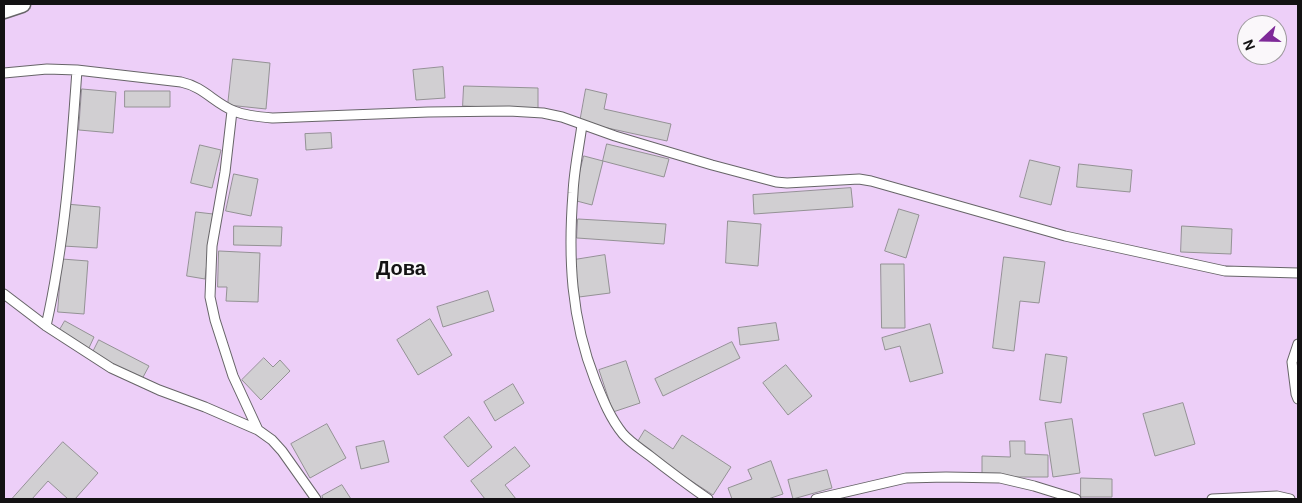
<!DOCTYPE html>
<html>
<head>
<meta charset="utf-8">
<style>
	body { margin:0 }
	#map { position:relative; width:1302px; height:503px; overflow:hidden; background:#eceaed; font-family:"DM Sans",sans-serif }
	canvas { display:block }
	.frame { position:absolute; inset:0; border:5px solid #131213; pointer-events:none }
	.north { position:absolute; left:1237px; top:15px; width:50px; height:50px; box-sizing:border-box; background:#faf7fa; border:1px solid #9e9b9e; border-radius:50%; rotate:249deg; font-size:14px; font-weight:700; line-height:20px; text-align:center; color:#131213 }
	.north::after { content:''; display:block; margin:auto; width:18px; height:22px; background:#7e2998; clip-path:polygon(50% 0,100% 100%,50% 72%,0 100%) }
</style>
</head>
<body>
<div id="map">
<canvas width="1302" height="503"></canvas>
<div class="frame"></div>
<div class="north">N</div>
</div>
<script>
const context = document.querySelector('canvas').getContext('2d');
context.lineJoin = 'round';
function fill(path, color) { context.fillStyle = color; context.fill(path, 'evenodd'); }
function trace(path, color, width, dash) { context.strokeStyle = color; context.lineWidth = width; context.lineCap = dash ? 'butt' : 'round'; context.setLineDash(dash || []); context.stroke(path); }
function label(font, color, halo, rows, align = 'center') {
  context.font = font + ' "DM Sans",sans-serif'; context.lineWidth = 4.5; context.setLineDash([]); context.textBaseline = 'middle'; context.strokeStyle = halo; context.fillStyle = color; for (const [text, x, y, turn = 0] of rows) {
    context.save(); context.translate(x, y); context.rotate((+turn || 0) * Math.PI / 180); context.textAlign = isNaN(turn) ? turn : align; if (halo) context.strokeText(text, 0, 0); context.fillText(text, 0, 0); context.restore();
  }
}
const green = new Path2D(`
	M 4,4 L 1298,4 L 1298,499 L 4,499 ZM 1247,25 L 1277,25 L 1277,55 L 1247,55 Z`);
const building = new Path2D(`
	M 233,59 L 270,63 L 266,109 L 228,105 Z
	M 443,67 L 445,98 L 416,100 L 413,70 Z
	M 464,86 L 538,88 L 538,109 L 463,106 Z
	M 82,89 L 116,92 L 113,133 L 79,130 Z
	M 586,89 L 607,94 L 604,109 L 671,124 L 667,141 L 580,122 Z
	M 125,91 L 170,91 L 170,107 L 125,107 Z
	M 331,133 L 332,148 L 306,150 L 305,134 Z
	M 607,144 L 669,159 L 664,177 L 603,161 Z
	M 200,145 L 221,150 L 212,188 L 191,183 Z
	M 584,156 L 603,161 L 592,205 L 573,200 Z
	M 1030,160 L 1060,167 L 1051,205 L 1020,197 Z
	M 1079,164 L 1132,170 L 1130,192 L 1077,187 Z
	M 234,174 L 258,179 L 251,216 L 226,211 Z
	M 851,188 L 853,207 L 754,214 L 753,195 Z
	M 66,204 L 100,207 L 97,248 L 63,246 Z
	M 899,209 L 919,215 L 906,258 L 885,251 Z
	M 196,212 L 213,214 L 205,279 L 187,276 Z
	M 578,219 L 666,224 L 664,244 L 577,238 Z
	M 728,221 L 761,224 L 758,266 L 726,263 Z
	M 234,226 L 282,227 L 281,246 L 234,245 Z
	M 1182,226 L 1232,229 L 1231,254 L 1181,252 Z
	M 219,251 L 260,253 L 258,302 L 226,301 L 227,287 L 218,287 Z
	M 605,255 L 610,293 L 579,297 L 574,260 Z
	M 1004,257 L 1045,262 L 1039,303 L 1020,301 L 1014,351 L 993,348 Z
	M 62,259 L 88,261 L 84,314 L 58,312 Z
	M 881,264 L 904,264 L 905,328 L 882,328 Z
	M 488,291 L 494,311 L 443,327 L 437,307 Z
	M 430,319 L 452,355 L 418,375 L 397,340 Z
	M 65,321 L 94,337 L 88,350 L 58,333 Z
	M 776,323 L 779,340 L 740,345 L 738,328 Z
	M 930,324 L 943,373 L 910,382 L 900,346 L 885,350 L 882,338 Z
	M 99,340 L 149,366 L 142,379 L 92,354 Z
	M 732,342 L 740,358 L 663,396 L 655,379 Z
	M 1046,354 L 1067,357 L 1061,403 L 1040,400 Z
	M 264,358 L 273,367 L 280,360 L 290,371 L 261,400 L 242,380 Z
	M 626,361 L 640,403 L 613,412 L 599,370 Z
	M 786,365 L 812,396 L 788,415 L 763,383 Z
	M 513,384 L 524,403 L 495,421 L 484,402 Z
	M 1183,403 L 1195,444 L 1155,456 L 1143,414 Z
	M 469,417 L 492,447 L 468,467 L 444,437 Z
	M 1072,419 L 1080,473 L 1053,477 L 1045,423 Z
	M 327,424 L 346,458 L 310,478 L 291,444 Z
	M 645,430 L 673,449 L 682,435 L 731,467 L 713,495 L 636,445 Z
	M 384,441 L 389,462 L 361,469 L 356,447 Z
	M 1010,441 L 1025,441 L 1025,454 L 1048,455 L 1048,477 L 982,477 L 982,456 L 1010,457 Z
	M 63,442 L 98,473 L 75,499 L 68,499 L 48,481 L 32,499 L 12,499 Z
	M 515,447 L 530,466 L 505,485 L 516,499 L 485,499 L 471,481 Z
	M 771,461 L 783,494 L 768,499 L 732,499 L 728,488 L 752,479 L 748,470 Z
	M 827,470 L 832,488 L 793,499 L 788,480 Z
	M 1081,478 L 1112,479 L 1112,497 L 1081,497 Z
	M 342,485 L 351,499 L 323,499 L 322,496 Z`);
const service = new Path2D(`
	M 4,73 L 47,69 L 77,70 L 181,82 C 204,87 214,103 234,111 C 246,116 260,117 273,118 L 428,112 L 509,111 L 543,113 L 562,117 L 615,136 L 712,165 L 776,182 L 787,183 L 859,179 L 871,181 L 1065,236 L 1225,271 L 1298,273
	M 232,111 L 225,172 L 212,246 L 210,297 L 215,320 L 233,376 L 258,430
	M 582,125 C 579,147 574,170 573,193 C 568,258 571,319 595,380 C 603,400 610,418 623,434 C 631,443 641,449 650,456 C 669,471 688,485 708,499
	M 4,294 L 46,326 L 111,368 L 159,390 L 205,407 L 258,430 L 272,440 L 282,451 L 316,499
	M 46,326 C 65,242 71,156 77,70
	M 1298,344 L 1292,362 L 1296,394 L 1298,399
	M 816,499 L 906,478 L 946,477 L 1000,478 L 1034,486 L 1076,499
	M 1212,499 L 1277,496 L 1290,499`);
const minor = new Path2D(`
	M 4,10 L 22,4`);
const quarterNames = [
	["Дова",401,270]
];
fill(green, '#edcff8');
fill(building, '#d1cfd2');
trace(building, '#949295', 1);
trace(service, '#676568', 11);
trace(minor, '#676568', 19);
trace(service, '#fff', 9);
trace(minor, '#fff', 16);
label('bold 20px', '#131213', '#faf7fa', quarterNames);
</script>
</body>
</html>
